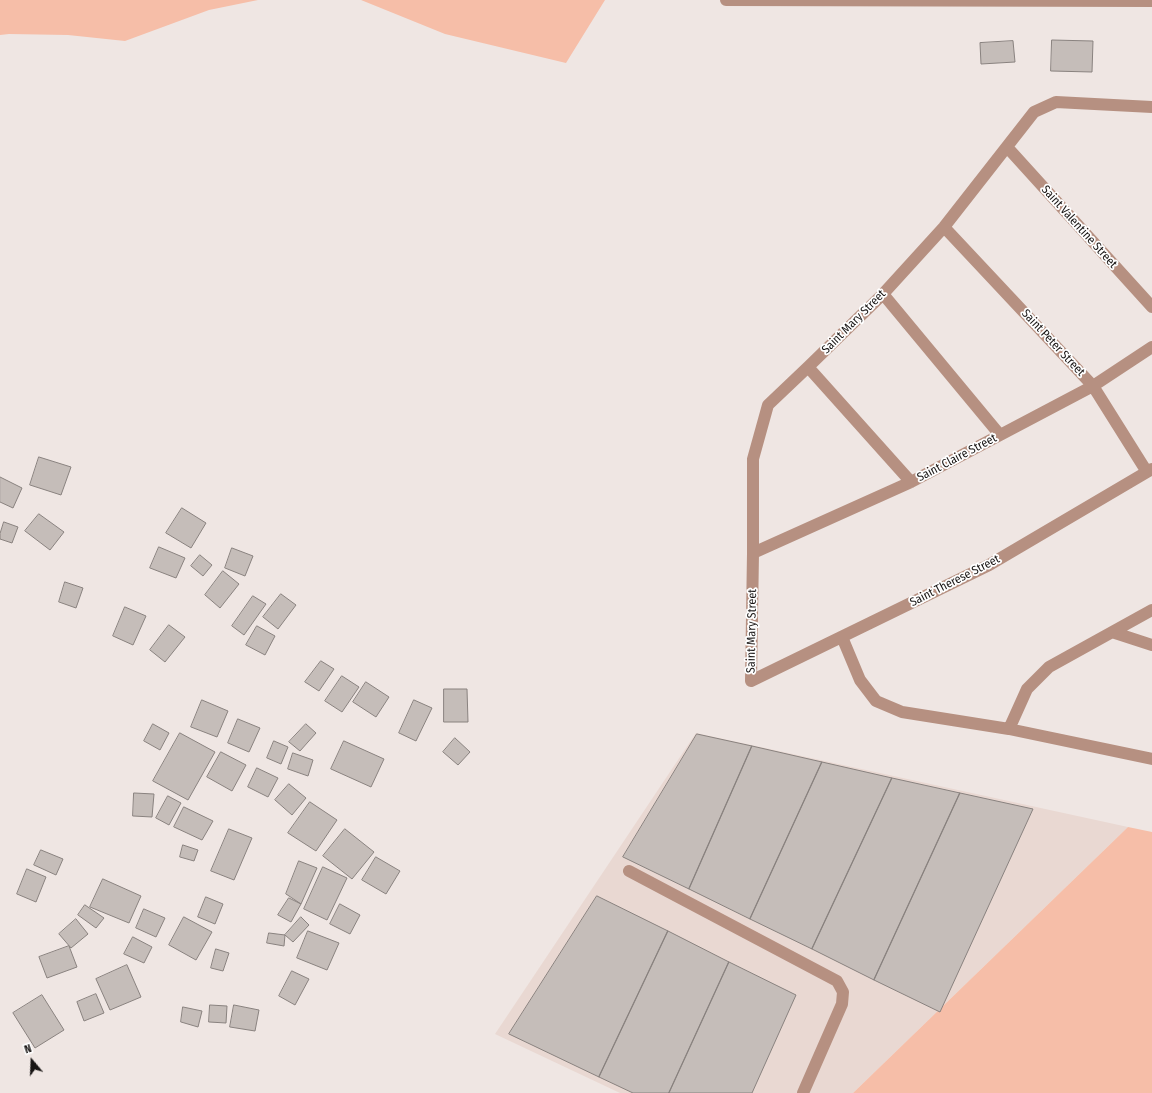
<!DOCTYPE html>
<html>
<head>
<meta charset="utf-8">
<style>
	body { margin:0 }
	#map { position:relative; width:1152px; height:1093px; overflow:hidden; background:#efe6e3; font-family:"Fira Sans Condensed",sans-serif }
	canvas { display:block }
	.north { position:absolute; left:12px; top:1041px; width:40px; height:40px; -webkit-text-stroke:3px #fff; paint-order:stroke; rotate:341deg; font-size:11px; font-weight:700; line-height:16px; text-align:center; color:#181514 }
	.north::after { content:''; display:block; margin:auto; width:14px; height:18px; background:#181514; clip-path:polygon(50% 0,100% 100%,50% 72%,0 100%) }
</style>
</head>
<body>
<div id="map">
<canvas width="1152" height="1093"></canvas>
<div class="north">N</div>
</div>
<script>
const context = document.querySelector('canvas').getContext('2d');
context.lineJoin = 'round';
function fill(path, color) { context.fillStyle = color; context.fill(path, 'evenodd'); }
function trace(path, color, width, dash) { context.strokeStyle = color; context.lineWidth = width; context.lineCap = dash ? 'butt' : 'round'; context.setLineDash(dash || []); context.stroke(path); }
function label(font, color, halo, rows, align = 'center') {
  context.font = font + ' "Fira Sans Condensed",sans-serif'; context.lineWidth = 3.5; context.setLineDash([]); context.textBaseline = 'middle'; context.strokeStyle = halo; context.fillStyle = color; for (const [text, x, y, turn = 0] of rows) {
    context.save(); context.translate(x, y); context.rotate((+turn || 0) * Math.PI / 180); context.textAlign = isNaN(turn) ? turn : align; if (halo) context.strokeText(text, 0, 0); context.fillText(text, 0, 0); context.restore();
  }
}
const built = new Path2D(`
	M 696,733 L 1128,827 L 853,1093 L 620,1093 L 495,1034 Z`);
const green = new Path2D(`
	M 0,0 L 258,0 L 209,10 L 125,41 L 68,35 L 9,34 L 0,35 Z
	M 361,0 L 605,0 L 566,63 L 445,34 Z
	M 1128,827 L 1152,832 L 1152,1093 L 853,1093 Z`);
const building = new Path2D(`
	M 1052,40 L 1093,41 L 1092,72 L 1051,71 Z
	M 1013,41 L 1015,62 L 981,64 L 980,43 Z
	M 39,457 L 71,467 L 61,495 L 30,485 Z
	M 0,477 L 22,488 L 13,508 L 0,502 Z
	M 182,508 L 206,523 L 191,548 L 166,533 Z
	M 39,514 L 64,532 L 50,550 L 25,531 Z
	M 4,522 L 18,527 L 12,543 L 0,539 L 0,534 Z
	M 159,547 L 185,558 L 176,578 L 150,568 Z
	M 232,548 L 253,556 L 245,576 L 225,568 Z
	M 200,555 L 212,565 L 203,576 L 191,566 Z
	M 223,571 L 239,584 L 220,608 L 205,595 Z
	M 65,582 L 83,588 L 76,608 L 59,602 Z
	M 281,594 L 296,605 L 278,629 L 263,617 Z
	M 253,596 L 266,604 L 244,635 L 232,626 Z
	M 125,607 L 146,616 L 133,645 L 113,636 Z
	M 169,625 L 185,637 L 165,662 L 150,650 Z
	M 257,626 L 275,636 L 265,655 L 246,645 Z
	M 321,661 L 334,669 L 319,691 L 305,682 Z
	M 342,676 L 359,687 L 342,712 L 325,701 Z
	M 366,682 L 389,697 L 376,717 L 353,702 Z
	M 444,689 L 467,689 L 468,722 L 444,722 Z
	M 202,700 L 228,711 L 217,737 L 191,727 Z
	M 414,700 L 432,708 L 416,741 L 399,733 Z
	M 238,719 L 260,728 L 249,752 L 228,743 Z
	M 153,724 L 169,733 L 160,750 L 144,741 Z
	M 306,724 L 316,733 L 300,751 L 289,742 Z
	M 180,733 L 215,752 L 188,800 L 153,781 Z
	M 697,734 L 752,746 L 689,889 L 623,857 Z
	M 455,738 L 470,752 L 458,765 L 443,752 Z
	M 274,741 L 288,747 L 281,764 L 267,758 Z
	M 344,741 L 384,759 L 371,787 L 331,769 Z
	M 752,746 L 822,762 L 750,919 L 689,889 Z
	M 221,752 L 246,765 L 232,791 L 207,777 Z
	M 293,753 L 313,760 L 308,776 L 288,769 Z
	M 822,762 L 892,778 L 812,949 L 750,919 Z
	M 257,768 L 278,778 L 268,797 L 248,787 Z
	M 892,778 L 960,793 L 874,980 L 812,949 Z
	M 289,784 L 306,798 L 292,815 L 275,800 Z
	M 134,793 L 154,794 L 152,817 L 133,816 Z
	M 960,793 L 1033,809 L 940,1012 L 874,980 Z
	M 168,796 L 181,803 L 169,825 L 156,818 Z
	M 310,802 L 337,820 L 316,851 L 288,833 Z
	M 184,807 L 213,821 L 202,840 L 174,827 Z
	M 229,829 L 252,838 L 234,880 L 211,871 Z
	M 345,829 L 374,852 L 352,879 L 323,856 Z
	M 183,845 L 198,850 L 194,861 L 180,857 Z
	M 41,850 L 63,859 L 56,875 L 34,865 Z
	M 376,857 L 400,871 L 386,894 L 362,880 Z
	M 299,861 L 317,868 L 301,904 L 286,894 Z
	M 323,867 L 347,878 L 327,920 L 304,909 Z
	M 27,869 L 46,877 L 36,902 L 17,894 Z
	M 103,879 L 141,896 L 129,923 L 90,907 Z
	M 597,896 L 668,931 L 599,1077 L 509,1034 Z
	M 206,897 L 223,904 L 215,924 L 198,917 Z
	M 289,898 L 301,904 L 291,922 L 278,915 Z
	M 340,904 L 360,915 L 350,934 L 330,924 Z
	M 85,905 L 104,918 L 96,928 L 78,915 Z
	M 144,909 L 165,918 L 156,937 L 136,928 Z
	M 184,917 L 212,932 L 196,960 L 169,945 Z
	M 301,917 L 309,925 L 293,942 L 285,935 Z
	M 76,919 L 88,934 L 71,948 L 59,934 Z
	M 308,931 L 339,943 L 327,970 L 297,958 Z
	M 668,931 L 729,962 L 669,1093 L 633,1093 L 599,1077 Z
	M 269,933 L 285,935 L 284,946 L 267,943 Z
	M 133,937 L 152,947 L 144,963 L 124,954 Z
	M 69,946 L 77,967 L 47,978 L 39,957 Z
	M 216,949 L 229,953 L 223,971 L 211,968 Z
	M 729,962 L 796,995 L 752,1093 L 669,1093 Z
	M 127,965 L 141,997 L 110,1010 L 96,979 Z
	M 292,971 L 309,979 L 295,1005 L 279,996 Z
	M 96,994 L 104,1013 L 84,1021 L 77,1002 Z
	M 42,995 L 64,1030 L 35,1048 L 13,1013 Z
	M 210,1005 L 227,1006 L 226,1023 L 209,1022 Z
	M 234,1005 L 259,1010 L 255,1031 L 230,1027 Z
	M 183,1007 L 202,1011 L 198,1027 L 181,1022 Z`);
const minor = new Path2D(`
	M 726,0 L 1152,1
	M 1152,107 L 1056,102 L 1034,112 L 944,227 L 883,294 L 808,367 L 768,405 L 753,459 L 753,553 L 751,681 L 989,565 L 1152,469
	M 1007,147 L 1152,307
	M 944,227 L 1093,386 L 1147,472
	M 883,294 L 1000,435
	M 808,367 L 911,482
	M 753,553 L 911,482 L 1093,386 L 1152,347
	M 1112,632 L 1152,645
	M 842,637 L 860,680 L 876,701 L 902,712 L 1009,729 L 1152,759
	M 1009,729 L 1027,689 L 1049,667 L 1152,610
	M 629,871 L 837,981 L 843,992 L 842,1004 L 803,1093`);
const streetNames = [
	["Saint Valentine Street",1079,227,48],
	["Saint Mary Street",854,322,-45],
	["Saint Peter Street",1053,343,47],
	["Saint Claire Street",957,458,-28],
	["Saint Therese Street",955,581,-27],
	["Saint Mary Street",752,631,-89]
];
fill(built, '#e9d8d2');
fill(green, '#f6bea8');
fill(building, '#c5bdb9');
trace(building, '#89827f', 1);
trace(minor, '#b69081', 12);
label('12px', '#181514', '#fff', streetNames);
</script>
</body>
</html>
